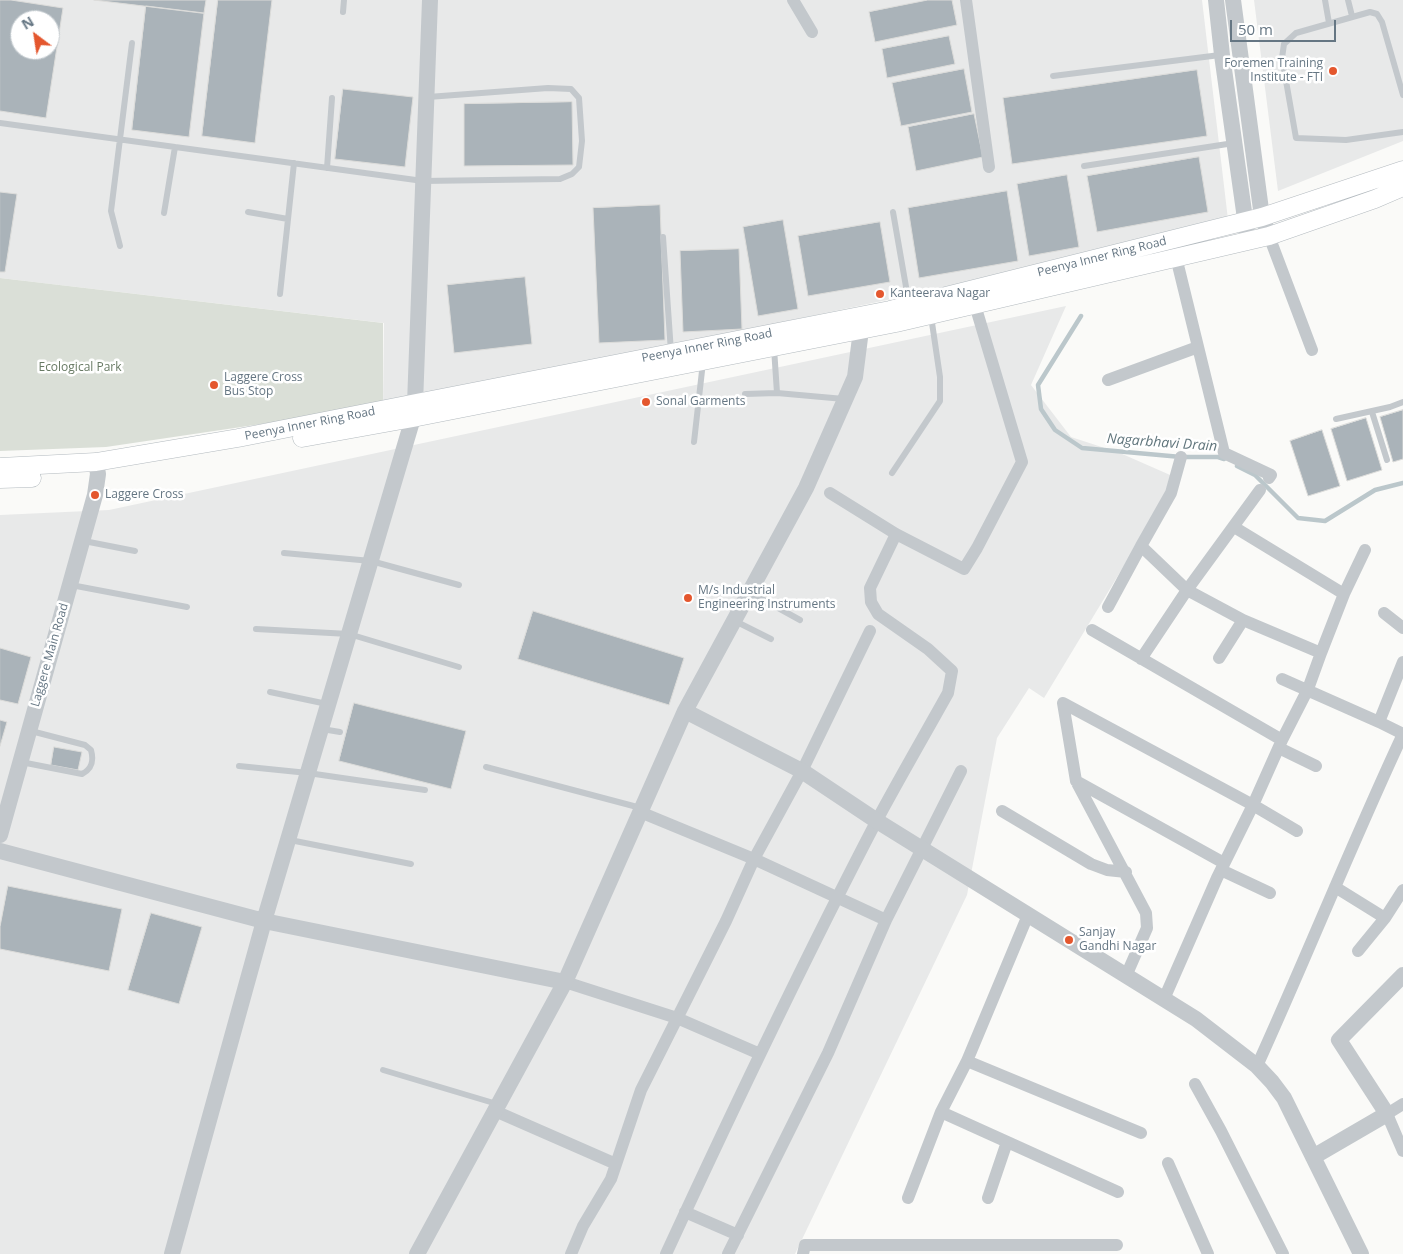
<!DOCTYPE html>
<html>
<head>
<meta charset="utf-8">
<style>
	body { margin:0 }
	#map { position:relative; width:1403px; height:1254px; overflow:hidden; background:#fafaf8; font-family:"Open Sans",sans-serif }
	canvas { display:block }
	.north { position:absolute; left:10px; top:10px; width:50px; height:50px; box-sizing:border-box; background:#fff; border:1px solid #c1c8cd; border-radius:50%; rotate:329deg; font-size:14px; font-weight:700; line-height:20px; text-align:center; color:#657683 }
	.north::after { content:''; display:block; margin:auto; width:18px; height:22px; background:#e4572e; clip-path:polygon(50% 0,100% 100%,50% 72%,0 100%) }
	.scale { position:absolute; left:1230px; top:20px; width:106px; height:22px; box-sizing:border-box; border:2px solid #657683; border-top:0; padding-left:6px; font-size:15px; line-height:18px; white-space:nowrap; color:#657683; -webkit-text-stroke:4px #fff; paint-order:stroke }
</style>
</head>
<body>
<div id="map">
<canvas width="1403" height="1254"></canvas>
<div class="north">N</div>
<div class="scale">50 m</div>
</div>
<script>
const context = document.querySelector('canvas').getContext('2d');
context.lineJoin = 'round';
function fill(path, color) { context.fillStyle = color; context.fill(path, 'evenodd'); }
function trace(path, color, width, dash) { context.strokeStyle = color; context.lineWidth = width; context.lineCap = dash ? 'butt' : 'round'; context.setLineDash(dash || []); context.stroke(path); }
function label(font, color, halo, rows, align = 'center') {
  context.font = font + ' "Open Sans",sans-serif'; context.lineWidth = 5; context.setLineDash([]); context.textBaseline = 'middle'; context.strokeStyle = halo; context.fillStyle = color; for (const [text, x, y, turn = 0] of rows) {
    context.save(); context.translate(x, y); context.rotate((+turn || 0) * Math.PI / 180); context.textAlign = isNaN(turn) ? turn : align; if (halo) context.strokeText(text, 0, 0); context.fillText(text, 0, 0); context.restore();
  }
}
const built = new Path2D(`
	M 0,0 L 1202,0 L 1229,228 L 383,406 L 384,323 L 0,278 ZM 20,20 L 50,20 L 50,50 L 20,50 Z
	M 1254,0 L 1403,0 L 1403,141 L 1278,191 Z
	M 1066,306 L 1031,385 L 1071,437 L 1120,453 L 1177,478 L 1044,698 L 1029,688 L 997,738 L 967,895 L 795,1254 L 0,1254 L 0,515 L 109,510 Z`);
const green = new Path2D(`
	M 0,278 L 383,323 L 383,406 L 106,447 L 0,451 Z`);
const stream = new Path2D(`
	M 1081,316 L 1038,385 L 1041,409 L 1055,430 L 1082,448 L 1181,457 L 1218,457 L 1224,459
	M 1237,466 L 1255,475 L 1298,518 L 1325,521 L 1375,490 L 1403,483`);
const building = new Path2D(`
	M 0,0 L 11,0 L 63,8 L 46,118 L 0,111 ZM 20,20 L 50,20 L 50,50 L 20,50 Z
	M 94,0 L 206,0 L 204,13 Z
	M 218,0 L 272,0 L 255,143 L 202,136 Z
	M 928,0 L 952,0 L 957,25 L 875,42 L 869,12 Z
	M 146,6 L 204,13 L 189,137 L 132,130 Z
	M 949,36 L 955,64 L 887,78 L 882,49 Z
	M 964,69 L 972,112 L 901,126 L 892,83 Z
	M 1197,70 L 1207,136 L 1012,164 L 1003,98 Z
	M 343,89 L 413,97 L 405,167 L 335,159 Z
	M 572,102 L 573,165 L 464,166 L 464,104 Z
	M 974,114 L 983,157 L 916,171 L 908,127 Z
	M 1199,157 L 1208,212 L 1097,232 L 1087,176 Z
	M 1067,175 L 1079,247 L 1029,256 L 1017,184 Z
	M 1007,191 L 1018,261 L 919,278 L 908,208 Z
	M 0,192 L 17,194 L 5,272 L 0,272 Z
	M 660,205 L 665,340 L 599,343 L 593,208 Z
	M 783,220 L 798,309 L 758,316 L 743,227 Z
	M 880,222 L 890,282 L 808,296 L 798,236 Z
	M 739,249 L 742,329 L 683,332 L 680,251 Z
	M 525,277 L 532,344 L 454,353 L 447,285 Z
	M 1403,410 L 1403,459 L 1393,462 L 1380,417 Z
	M 1366,418 L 1382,470 L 1347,481 L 1331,429 Z
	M 1322,430 L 1340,486 L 1308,496 L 1290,441 Z
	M 533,611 L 684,658 L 669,705 L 518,659 Z
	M 0,648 L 31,657 L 18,704 L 0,700 Z
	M 354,703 L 466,731 L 451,789 L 339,761 Z
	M 0,720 L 7,722 L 0,746 Z
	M 54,747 L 82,752 L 78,770 L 51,765 Z
	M 8,886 L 122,909 L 109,971 L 0,949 L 0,927 Z
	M 151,913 L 202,927 L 179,1004 L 128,990 Z`);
const service = new Path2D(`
	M 1325,0 L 1329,23
	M 1348,0 L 1352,16
	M 343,12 L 344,0
	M 1053,76 L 1220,55
	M 1403,95 L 1382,22 L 1377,14 L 1370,12 L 1296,33 L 1284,44 L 1282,58 L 1296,138 L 1346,140 L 1403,132
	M 0,123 L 423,181 L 560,179 L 572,174 L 579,167 L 582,141 L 579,98 L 571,89 L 548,88 L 428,97
	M 1084,166 L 1234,143
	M 327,168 L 332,98
	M 248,212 L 288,219
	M 893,212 L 909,304
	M 164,213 L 175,147
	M 663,237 L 671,352
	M 120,246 L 111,211 L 132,43
	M 280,294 L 294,163
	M 774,348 L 777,393 L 844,399
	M 745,394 L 777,393
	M 1372,412 L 1387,460
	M 1336,419 L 1390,407 L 1403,402
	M 694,442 L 703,362
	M 892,473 L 940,401 L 940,377 L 931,316
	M 84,541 L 135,551
	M 284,553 L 371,561 L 459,585
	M 71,585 L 187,607
	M 751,593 L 800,620
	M 735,621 L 771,639
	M 256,629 L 349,634 L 459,667
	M 270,692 L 327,704
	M 322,729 L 340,732
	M 21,762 L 82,774 C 92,769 94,761 91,750 L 85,745 L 31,731
	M 239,766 L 308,773 L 425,790
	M 486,767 L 641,808
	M 290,840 L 411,864
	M 383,1070 L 497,1104`);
const minor = new Path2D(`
	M 793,0 L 812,32
	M 966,0 L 989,167
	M 1269,236 L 1312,350
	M 1176,257 L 1224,453 L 1271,475 L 1269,478
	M 1108,380 L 1198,347
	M 830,493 L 896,534 L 964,569 L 977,548 L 1022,462 L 975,305
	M 1234,527 L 1344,594 L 1321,653
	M 1344,594 L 1365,550
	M 1108,607 L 1141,546
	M 1384,613 L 1403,628
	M 1092,630 L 1282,740
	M 1219,658 L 1243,620
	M 1141,659 L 1187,590 L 1260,490
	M 1282,679 L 1379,722
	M 1279,748 L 1316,766
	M 1076,781 L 1224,863
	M 1002,811 L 1091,864 L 1107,870 L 1126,872
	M 640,812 L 754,859 L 886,920
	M 1221,870 L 1270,893
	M 1335,887 L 1385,918
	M 1358,951 L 1385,918 L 1403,890
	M 1126,976 L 1147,928 L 1146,913 L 1076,781 L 1063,703 L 1253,805 L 1297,831
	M 565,982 L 677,1018 L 760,1054
	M 1164,999 L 1217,878 L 1253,805 L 1282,740 L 1308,689 L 1321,653 L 1243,620 L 1187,590 L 1141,546 L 1171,493 L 1181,457
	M 967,1061 L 1028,915
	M 1257,1066 C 1307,956 1352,843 1403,734 L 1379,722 L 1403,662
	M 1195,1084 L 1221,1131 L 1283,1254
	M 1403,1104 L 1387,1114 L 1403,1151
	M 495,1111 L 616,1164
	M 941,1112 L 1118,1192
	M 1168,1163 L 1208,1254
	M 908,1198 L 941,1112 L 967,1061 L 1141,1133
	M 988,1198 L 1007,1142
	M 685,1212 L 738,1235
	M 571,1254 L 583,1226 L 611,1179 L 641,1090 L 726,921 L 754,859 L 802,771 L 870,631
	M 666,1254 C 733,1109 802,964 876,822 C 899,779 924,736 948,693 L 952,671 L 928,649 L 878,614 L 871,602 L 870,588 L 896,534
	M 728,1254 L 828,1053 L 886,920 L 961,771
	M 803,1254 L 805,1245 L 1117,1245`);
const tertiary = new Path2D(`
	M 1216,0 L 1222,55 L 1248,240
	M 1233,0 L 1262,217 L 1269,236
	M 685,711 L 802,771 L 877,821 L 1196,1019 L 1257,1066 L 1272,1082 L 1284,1098 L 1361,1254
	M 0,835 L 95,495 L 98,474 L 96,462
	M 0,851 L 264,921 L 565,982
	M 1313,1157 L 1387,1114 L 1339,1040 L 1403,975
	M 172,1254 L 264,921 L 413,418 L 415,404 L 430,0
	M 417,1254 L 565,982 L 685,711 L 806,488 L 855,377 L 861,330 L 860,318`);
const secondary = new Path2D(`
	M 302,438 L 413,418 L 896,323 L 1269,236 L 1375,199 L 1403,187
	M 0,467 L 96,462 L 238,438 L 890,310 L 1262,217 L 1403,170
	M 0,479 L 32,478`);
const markers = [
	[1333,71,5,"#e4572e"],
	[880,294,5,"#e4572e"],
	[214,385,5,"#e4572e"],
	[646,402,5,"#e4572e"],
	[95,495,5,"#e4572e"],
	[688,598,5,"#e4572e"],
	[1069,940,5,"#e4572e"]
];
const poiNames = [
	["Foremen Training",1323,64,"right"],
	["Institute - FTI",1323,78,"right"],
	["Kanteerava Nagar",890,294],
	["Laggere Cross",224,378],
	["Bus Stop",224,392],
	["Sonal Garments",656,402],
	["Laggere Cross",105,495],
	["M/s Industrial",698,591],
	["Engineering Instruments",698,605],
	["Sanjay",1079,933],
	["Gandhi Nagar",1079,947]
];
const streetNames = [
	["Peenya Inner Ring Road",1102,257,-14],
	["Peenya Inner Ring Road",707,346,-11],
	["Peenya Inner Ring Road",310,424,-11],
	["Laggere Main Road",50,655,-74]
];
const parkNames = [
	["Ecological Park",80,368]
];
const waterNames = [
	["Nagarbhavi Drain",1162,443,4]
];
fill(built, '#e8e9e9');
fill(green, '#dadfd7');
trace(stream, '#bbc7cb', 4.5);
fill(building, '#aab3b9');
trace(building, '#dcdcda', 1);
trace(secondary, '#b3babf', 19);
trace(service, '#c3c8cc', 6);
trace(minor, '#c3c8cc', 12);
trace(tertiary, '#c3c8cc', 16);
trace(secondary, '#fff', 18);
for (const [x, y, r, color] of markers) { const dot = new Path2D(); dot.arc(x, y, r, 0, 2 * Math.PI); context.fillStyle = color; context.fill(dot); trace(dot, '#fff', 2); }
label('12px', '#657683', '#fff', poiNames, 'left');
label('12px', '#657683', '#fff', streetNames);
label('12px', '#687a64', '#fff', parkNames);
label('italic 14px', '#60757c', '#fff', waterNames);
</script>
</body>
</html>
